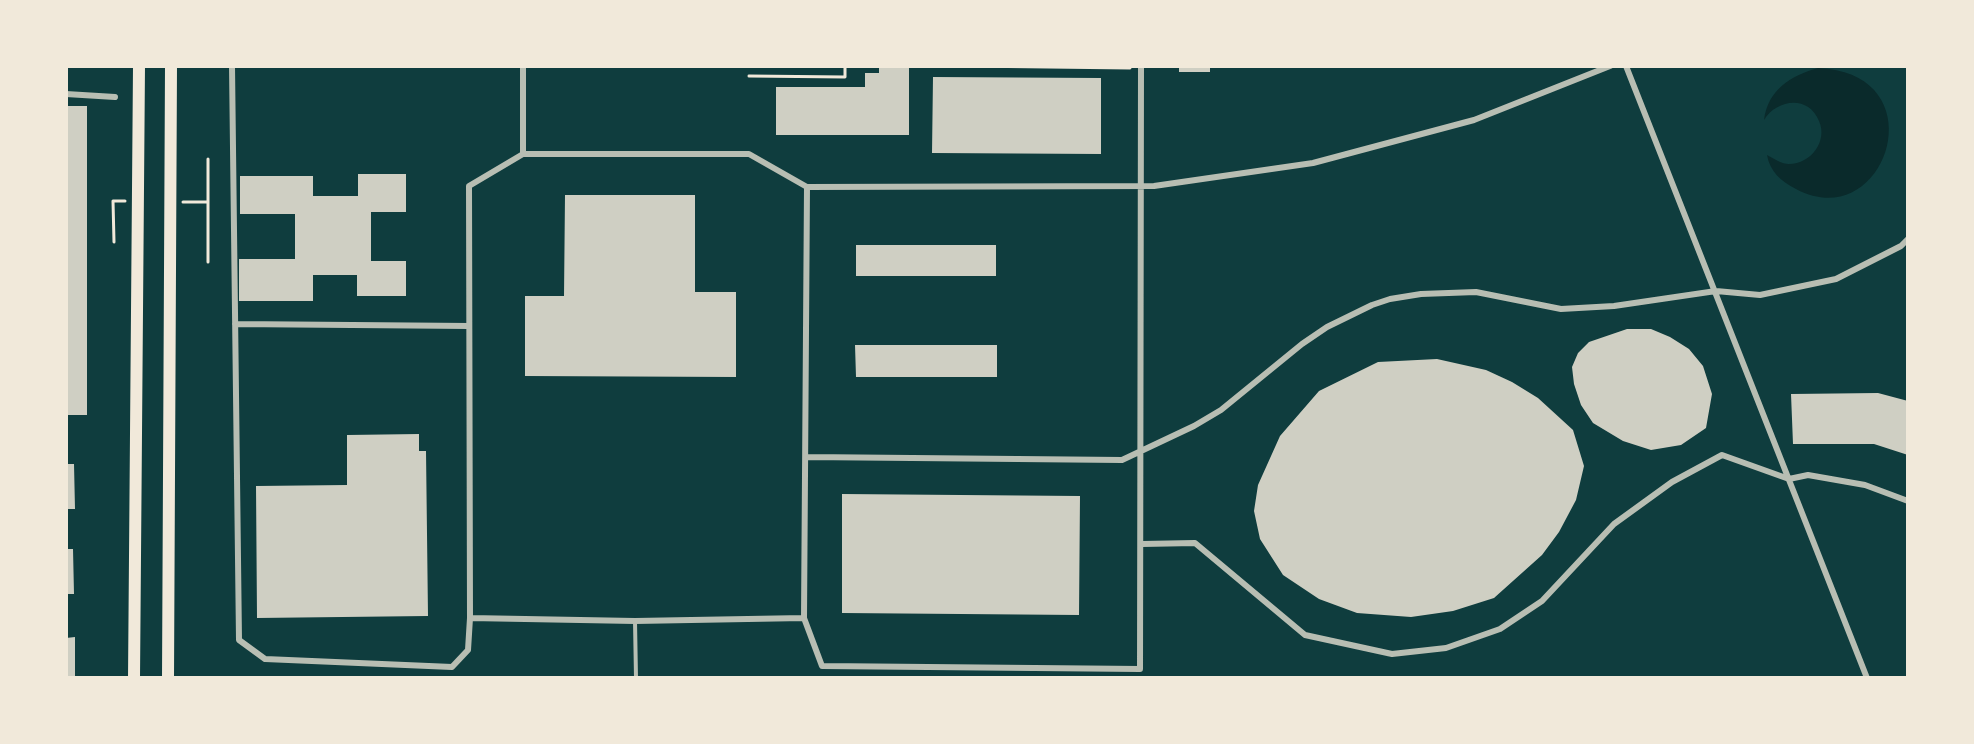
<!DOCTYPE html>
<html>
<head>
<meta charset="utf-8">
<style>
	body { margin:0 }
	#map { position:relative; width:1974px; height:744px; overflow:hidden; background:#0f3d3e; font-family:Roboto,sans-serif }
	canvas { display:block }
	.frame { position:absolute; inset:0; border:68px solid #f1e9da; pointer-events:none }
</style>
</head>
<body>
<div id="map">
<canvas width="1974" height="744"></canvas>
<div class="frame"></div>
</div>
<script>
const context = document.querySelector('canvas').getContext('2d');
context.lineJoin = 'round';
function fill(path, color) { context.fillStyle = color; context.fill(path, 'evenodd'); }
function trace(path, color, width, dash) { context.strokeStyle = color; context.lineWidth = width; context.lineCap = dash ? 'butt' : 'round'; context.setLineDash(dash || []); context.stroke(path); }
const water = new Path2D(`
	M 1818,68 C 1940,73 1886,237 1796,189 C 1781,181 1770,172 1767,155 C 1774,159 1782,164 1789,164 C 1811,164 1828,141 1819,121 C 1808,94 1776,100 1764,120 C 1768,90 1790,76 1818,68 Z`);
const building = new Path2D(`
	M 879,66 L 909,66 L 909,135 L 776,135 L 776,87 L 865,87 L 865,73 L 879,73 Z
	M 1179,66 L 1210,66 L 1210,72 L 1179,72 Z
	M 933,77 L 1101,78 L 1101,154 L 932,153 Z
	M 66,106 L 87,106 L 87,415 L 66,415 Z
	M 358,174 L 406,174 L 406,212 L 371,212 L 371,261 L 406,261 L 406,296 L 357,296 L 357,275 L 313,275 L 313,301 L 239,301 L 239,259 L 295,259 L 295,214 L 240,214 L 240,176 L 313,176 L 313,196 L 358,196 Z
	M 565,195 L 695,195 L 695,292 L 736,292 L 736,377 L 525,376 L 525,296 L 564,296 Z
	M 856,245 L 996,245 L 996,276 L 856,276 Z
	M 1627,329 L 1651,329 L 1670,337 L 1689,349 L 1703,366 L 1712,394 L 1706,428 L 1681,445 L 1651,450 L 1623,441 L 1593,423 L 1581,405 L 1574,384 L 1572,367 L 1578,353 L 1589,342 Z
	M 855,345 L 997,345 L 997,377 L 856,377 Z
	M 1437,359 L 1486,370 L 1512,382 L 1538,398 L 1573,430 L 1584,466 L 1576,500 L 1559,532 L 1542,555 L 1494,598 L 1453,611 L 1411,617 L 1357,613 L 1319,599 L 1283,575 L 1260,539 L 1254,511 L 1258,485 L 1280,436 L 1319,391 L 1378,362 Z
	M 1878,393 L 1908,401 L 1908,455 L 1874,444 L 1793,444 L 1791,394 Z
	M 419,434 L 419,451 L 426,451 L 428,616 L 257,618 L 256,486 L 347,485 L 347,435 Z
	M 66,464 L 74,464 L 75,509 L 66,509 Z
	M 842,494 L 1080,496 L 1079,615 L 842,613 Z
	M 66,549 L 73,549 L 74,594 L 66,594 Z
	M 75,637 L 75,678 L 66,678 L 66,638 Z`);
const path = new Path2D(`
	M 967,66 L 1130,68
	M 749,76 L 845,77 L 845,66
	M 208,159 L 208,262
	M 183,202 L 208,202
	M 114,242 L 113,201 L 125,201`);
const service = new Path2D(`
	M 635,621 L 636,678`);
const minor = new Path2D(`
	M 232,66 L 239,640 L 265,659 L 452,667 L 468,650 L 470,618
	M 523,66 L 523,154
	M 1626,66 L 1867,678
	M 66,94 L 115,97
	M 523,154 L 749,154 L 807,187 L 804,618 L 635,621 L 470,618 L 469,186 Z
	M 807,187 L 1154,186 L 1313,163 L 1474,120 L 1610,66
	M 235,324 L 469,326
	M 807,457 L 1122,460 L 1194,426 L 1221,410 L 1302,344 L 1327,327 L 1372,305 L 1390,299 L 1421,294 L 1476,292 L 1561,309 L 1614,306 L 1716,291 L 1760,295 L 1836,279 L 1901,246 L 1908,239
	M 1142,544 L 1195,543 L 1305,635 L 1392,654 L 1446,648 L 1500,629 L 1542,601 L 1614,524 L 1672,482 L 1722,455 L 1789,479 L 1808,475 L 1865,485 L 1908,501
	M 804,618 L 822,666 L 1140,669 L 1141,66`);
const primary = new Path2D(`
	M 134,678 L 139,66
	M 168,678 L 171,66`);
fill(water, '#0a2a2b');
fill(building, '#cfcfc3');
trace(path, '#f1e9da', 3);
trace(service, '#b8beb3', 4);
trace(minor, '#b8beb3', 6);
trace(primary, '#f1e9da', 12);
</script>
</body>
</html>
